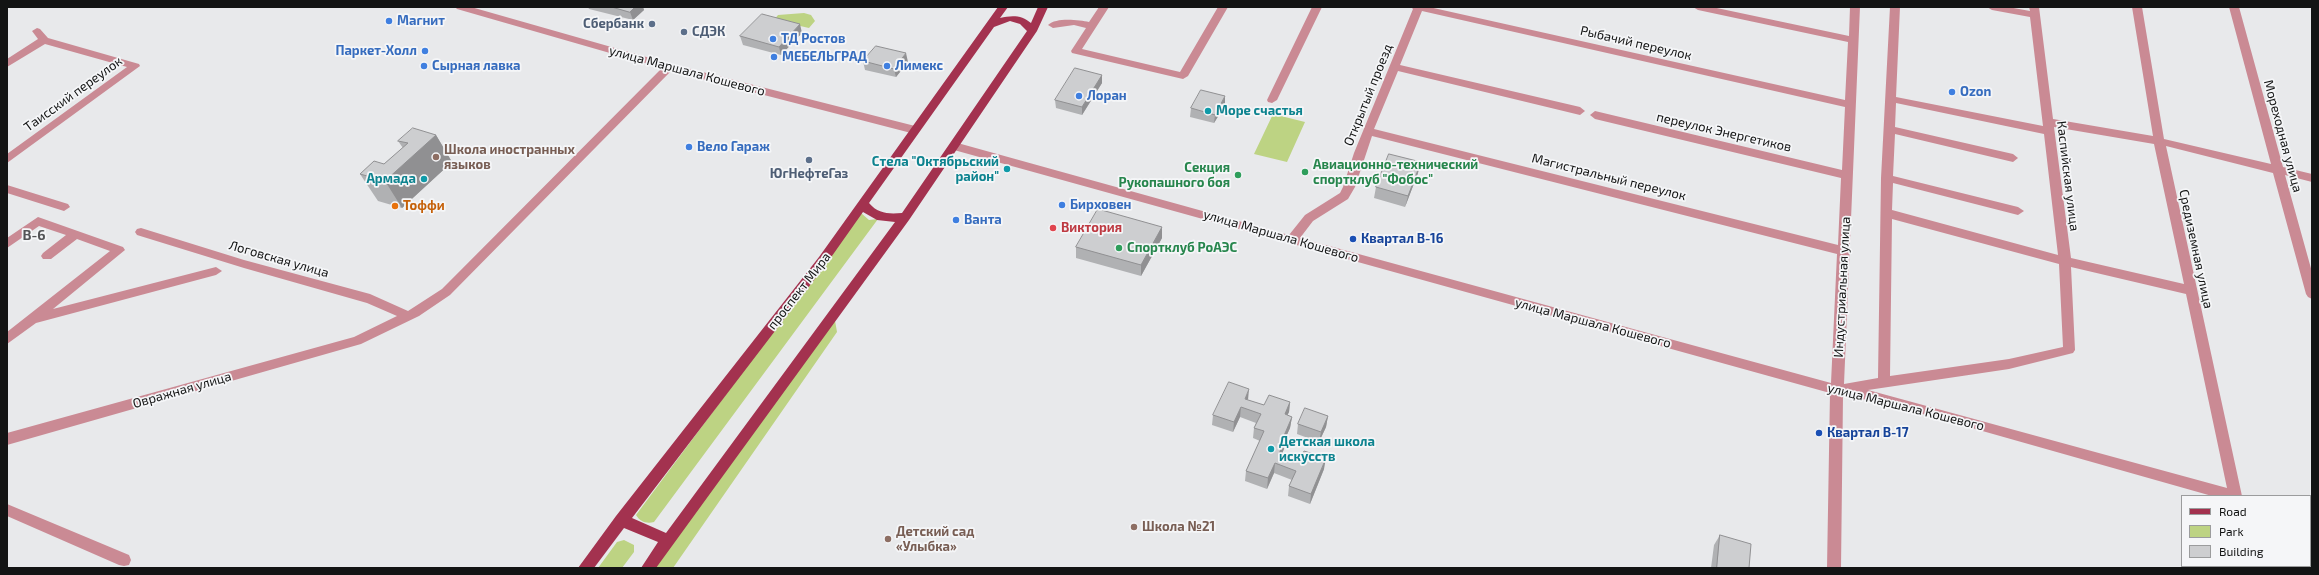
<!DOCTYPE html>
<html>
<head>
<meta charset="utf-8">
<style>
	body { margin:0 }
	#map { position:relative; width:2319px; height:575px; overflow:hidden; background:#e8e9eb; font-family:"Exo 2",sans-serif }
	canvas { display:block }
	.frame { position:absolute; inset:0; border:8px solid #131414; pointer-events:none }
	.legend { position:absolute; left:2181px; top:495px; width:130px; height:72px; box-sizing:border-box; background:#f5f6f8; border:1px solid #9b9c9d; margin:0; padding:5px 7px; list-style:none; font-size:12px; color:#131414 }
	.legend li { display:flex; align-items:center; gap:8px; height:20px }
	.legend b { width:20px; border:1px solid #9b9c9d }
</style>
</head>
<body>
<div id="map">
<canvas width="2319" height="575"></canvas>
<div class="frame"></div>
<ul class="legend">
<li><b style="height:5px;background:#a3324f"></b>Road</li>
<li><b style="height:11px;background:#bdd383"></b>Park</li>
<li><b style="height:11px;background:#cdced0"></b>Building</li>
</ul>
</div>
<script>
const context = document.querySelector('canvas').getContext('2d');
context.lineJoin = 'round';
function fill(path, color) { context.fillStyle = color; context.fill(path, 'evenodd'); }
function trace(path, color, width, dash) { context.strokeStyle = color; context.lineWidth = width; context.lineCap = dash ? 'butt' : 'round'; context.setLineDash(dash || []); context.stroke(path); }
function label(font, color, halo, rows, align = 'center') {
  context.font = font + ' "Exo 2",sans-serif'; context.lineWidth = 3.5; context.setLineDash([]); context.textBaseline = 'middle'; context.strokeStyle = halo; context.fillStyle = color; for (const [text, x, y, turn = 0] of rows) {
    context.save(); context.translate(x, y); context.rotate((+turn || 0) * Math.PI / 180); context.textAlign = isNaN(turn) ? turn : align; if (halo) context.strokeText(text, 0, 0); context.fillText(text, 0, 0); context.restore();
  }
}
const green = new Path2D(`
	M 804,13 L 811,15 L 815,21 L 809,28 L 774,20 L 778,15 Z
	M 1273,114 L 1305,122 L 1287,162 L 1254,154 Z
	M 861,213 L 869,220 L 878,219 L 654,522 C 647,524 640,522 636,515 Z
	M 834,315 L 837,332 L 673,568 L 650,568 Z
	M 624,540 L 634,545 L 634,552 L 622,568 L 598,568 L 617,542 Z`);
const minor = new Path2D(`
	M 455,7 L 471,7 L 671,64 L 915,126 L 920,130 L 915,134 L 671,71 L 450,295 L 419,316 L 361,344 L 7,445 L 7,433 L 354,337 L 397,316 L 367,303 L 244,268 L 137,235 L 135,232 L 137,229 L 141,228 L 244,260 L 370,294 L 408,311 L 442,289 L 662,68 L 457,9 Z
	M 1099,7 L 1109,7 L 1082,49 L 1180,72 L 1218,7 L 1228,7 L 1188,76 L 1183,79 L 1072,53 L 1071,51 L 1086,28 L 1074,25 L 1053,28 L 1048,25 C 1056,17 1079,20 1089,22 Z
	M 1312,7 L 1322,7 L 1277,100 L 1272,103 L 1268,102 L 1267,100 Z
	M 1411,7 L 1429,7 L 1845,100 L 1848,42 L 1698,10 L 1693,7 L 1712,7 L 1849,36 L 1850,7 L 1860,7 L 1844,384 L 1878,378 L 1881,178 L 1890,7 L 1900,7 L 1896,97 L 2043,126 L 2030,17 L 1992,10 L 1987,7 L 2008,7 L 2030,11 L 2029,7 L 2039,7 L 2053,119 L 2153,136 L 2132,7 L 2142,7 L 2164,139 L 2271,164 L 2229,7 L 2239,7 L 2283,167 L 2312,174 L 2312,182 L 2285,175 L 2312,272 L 2312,299 L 2308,297 L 2306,294 L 2273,173 L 2166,146 L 2242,496 L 2212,496 L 1880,402 L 1843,396 L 1841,568 L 1827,568 L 1830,393 L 954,150 L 949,146 L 954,142 L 1289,235 L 1305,215 L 1340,193 L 1343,187 L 1354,153 L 1413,9 ZM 1422,11 L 1845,107 L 1842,170 L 1595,111 L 1590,115 L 1595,119 L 1841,178 L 1838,245 L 1374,129 L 1398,71 L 1580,115 L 1585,111 L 1580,107 L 1400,65 ZM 1896,103 L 2044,134 L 2058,255 L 1892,210 L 1893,183 L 2018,215 L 2024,211 L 2018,207 L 1893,176 L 1895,134 L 2013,162 L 2018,158 L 2013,154 L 1895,127 ZM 2054,127 L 2154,144 L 2184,284 L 2071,258 ZM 1372,136 L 1837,254 L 1831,383 L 1300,238 L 1313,221 L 1348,199 L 1355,187 ZM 1892,219 L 2059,264 L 2063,347 L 2009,359 L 1890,376 ZM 2071,267 L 2186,294 L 2227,488 L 1868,390 L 2009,369 L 2073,353 L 2075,350 Z
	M 37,28 L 40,29 L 48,38 L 139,64 L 140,66 L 7,163 L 7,154 L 127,67 L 45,44 L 7,67 L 7,59 L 38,39 L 32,31 Z
	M 7,185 L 68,204 L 70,207 L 64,211 L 7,193 Z
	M 38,217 L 123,247 L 125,250 L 53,309 L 216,267 L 222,271 L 216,275 L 36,323 L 7,344 L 7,332 L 110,251 L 77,239 L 51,259 L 43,259 L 41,256 L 43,253 L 66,235 L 39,226 L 7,248 L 7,238 Z
	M 7,504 L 129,555 L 131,560 L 129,565 L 124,566 L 119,565 L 7,516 Z
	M 2310,514 L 2312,515 L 2312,527 L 2310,526 Z`);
const major = new Path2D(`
	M 998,7 L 1008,7 L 1000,18 C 1012,15 1022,15 1031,23 L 1038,7 L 1048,7 L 1037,31 L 909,220 L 656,568 L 641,568 L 658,542 L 624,528 L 594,568 L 578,568 L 616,516 L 819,257 ZM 1010,21 L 1020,24 L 1027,31 L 902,213 C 889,214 878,214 869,203 L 994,27 ZM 863,212 L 877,220 L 895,222 L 666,533 L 632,518 L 827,263 Z`);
const wall = new Path2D(`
	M 588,7 L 643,7 L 644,10 L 633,20 L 589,9 Z
	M 802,33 L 781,55 L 743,45 L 740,36 Z
	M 863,61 L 908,62 L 896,77 L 865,70 Z
	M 1102,75 L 1102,83 L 1082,115 L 1056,108 L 1055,100 Z
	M 1225,105 L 1214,123 L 1190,117 L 1191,108 Z
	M 436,135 L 452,162 L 402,208 L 378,201 L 360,174 L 384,164 L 403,148 L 398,141 Z
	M 1418,173 L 1405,207 L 1374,198 L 1376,187 Z
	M 1162,227 L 1162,238 L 1141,276 L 1076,258 L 1076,247 Z
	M 1248,400 L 1264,405 L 1290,402 L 1289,412 L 1287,415 L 1292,417 L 1290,428 L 1285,439 L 1284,449 L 1281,455 L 1299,462 L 1324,469 L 1310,504 L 1288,496 L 1289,486 L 1292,480 L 1274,473 L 1267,489 L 1245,481 L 1246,471 L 1260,441 L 1253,438 L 1254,428 L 1256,423 L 1240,417 L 1233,432 L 1212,425 L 1213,415 Z
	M 1328,416 L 1326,427 L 1319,442 L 1297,434 L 1298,424 Z
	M 1720,535 L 1749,568 L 1711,568 L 1714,545 Z`);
const shadedWall = new Path2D(`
	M 635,7 L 643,7 L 644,10 L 633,20 L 630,12 Z
	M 800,24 L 802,33 L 781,55 L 779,47 Z
	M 906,53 L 908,62 L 896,77 L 894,69 Z
	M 1102,75 L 1102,83 L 1082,115 L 1082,107 Z
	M 1225,96 L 1225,105 L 1214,123 L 1215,115 Z
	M 436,135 L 452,162 L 402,208 L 385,181 Z
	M 1421,162 L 1418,173 L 1405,207 L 1408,196 Z
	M 1162,227 L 1162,238 L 1141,276 L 1141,265 Z
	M 1249,389 L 1248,400 L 1245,399 Z
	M 1290,402 L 1289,412 L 1283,425 L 1285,414 Z
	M 1241,407 L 1240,417 L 1233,432 L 1234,422 Z
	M 1328,416 L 1326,427 L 1319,442 L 1321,432 Z
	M 1292,417 L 1290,428 L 1281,448 L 1283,438 Z
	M 1285,439 L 1284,449 L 1277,465 L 1279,454 Z
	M 1326,458 L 1324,469 L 1310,504 L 1311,494 Z
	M 1275,463 L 1274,473 L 1267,489 L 1268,478 Z`);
const building = new Path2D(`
	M 612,7 L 635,7 L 630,12 Z
	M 762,14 L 800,24 L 779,47 L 740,36 Z
	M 876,46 L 906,53 L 894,69 L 863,61 Z
	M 1075,68 L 1102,75 L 1082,107 L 1055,100 Z
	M 1201,90 L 1225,96 L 1215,115 L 1191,108 Z
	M 413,128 L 436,135 L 385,181 L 360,174 L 374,161 L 384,164 L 408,143 L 398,141 Z
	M 1389,154 L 1421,162 L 1408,196 L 1376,187 Z
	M 1098,209 L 1162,227 L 1141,265 L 1076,247 Z
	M 1229,382 L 1249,389 L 1245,399 L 1264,405 L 1269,395 L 1290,402 L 1285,414 L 1292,417 L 1283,438 L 1285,439 L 1279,454 L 1299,462 L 1304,451 L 1326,458 L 1311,494 L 1289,486 L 1296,471 L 1275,463 L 1268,478 L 1246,471 L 1264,431 L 1254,428 L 1261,414 L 1241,407 L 1234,422 L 1213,415 Z
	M 1305,408 L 1328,416 L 1321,432 L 1298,424 Z
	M 1720,535 L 1751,544 L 1749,568 L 1717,568 Z`);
const markers = [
	[389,21,4,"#3f7fe0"],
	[652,24,4,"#5c6f8a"],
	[684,32,4,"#5c6f8a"],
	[773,39,4,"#3f7fe0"],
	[425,51,4,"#3f7fe0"],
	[774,57,4,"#3f7fe0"],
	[424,66,4,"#3f7fe0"],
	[887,66,4,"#3f7fe0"],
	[1952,92,4,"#3f7fe0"],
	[1079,96,4,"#3f7fe0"],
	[1208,111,4,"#0f9aa8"],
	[689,147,4,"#3f7fe0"],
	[436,157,4,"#8d6e63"],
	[809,160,4,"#5c6f8a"],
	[1007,169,4,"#0f9aa8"],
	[1305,172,4,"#2e9e5b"],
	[1238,175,4,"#2e9e5b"],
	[424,179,4,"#0f9aa8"],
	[1062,205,4,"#3f7fe0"],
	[395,206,4,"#e8710a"],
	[956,220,4,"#3f7fe0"],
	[1053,228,4,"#e0444e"],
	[1353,239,4,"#1a4fb4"],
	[1119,248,4,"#2e9e5b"],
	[1819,433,4,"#1a4fb4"],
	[1271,449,4,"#0f9aa8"],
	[1134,527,4,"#8d6e63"],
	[888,539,4,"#8d6e63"]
];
const shopNames = [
	["Магнит",397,21],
	["ТД Ростов",781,39],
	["Паркет-Холл",417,51,"right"],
	["МЕБЕЛЬГРАД",782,57],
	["Сырная лавка",432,66],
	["Лимекс",895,66],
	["Ozon",1960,92],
	["Лоран",1087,96],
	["Вело Гараж",697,147],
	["Бирховен",1070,205],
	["Ванта",964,220]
];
const serviceNames = [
	["Сбербанк",644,24],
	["СДЭК",692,32,"left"],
	["ЮгНефтеГаз",809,174,"center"]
];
const streetNames = [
	["Рыбачий переулок",1636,43,13],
	["улица Маршала Кошевого",687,71,15],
	["Таисский переулок",73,94,-36],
	["Открытый проезд",1368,95,-68],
	["переулок Энергетиков",1724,132,13],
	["Мореходная улица",2283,136,75],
	["Каспийская улица",2068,176,83],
	["Магистральный переулок",1609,177,14],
	["улица Маршала Кошевого",1281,236,16],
	["Средиземная улица",2196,249,78],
	["Логовская улица",279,259,16],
	["Индустриальная улица",1842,287,-87],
	["проспект Мира",799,291,-52],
	["улица Маршала Кошевого",1593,323,15],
	["Овражная улица",182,390,-16],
	["улица Маршала Кошевого",1906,407,14]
];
const cultureNames = [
	["Море счастья",1216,111],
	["Стела \"Октябрьский",999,162,"right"],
	["район\"",999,177,"right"],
	["Армада",416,179,"right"],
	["Детская школа",1279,442],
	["искусств",1279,457]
];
const educationNames = [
	["Школа иностранных",444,150],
	["языков",444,165],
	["Школа №21",1142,527],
	["Детский сад",896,532],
	["«Улыбка»",896,547]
];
const leisureNames = [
	["Авиационно-технический",1313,165],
	["спортклуб \"Фобос\"",1313,180],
	["Секция",1230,168,"right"],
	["Рукопашного боя",1230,183,"right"],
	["Спортклуб РоАЭС",1127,248]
];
const foodNames = [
	["Тоффи",403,206]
];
const healthNames = [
	["Виктория",1061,228]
];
const transitNames = [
	["Квартал В-16",1361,239],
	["Квартал В-17",1827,433]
];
const neighbourhoodNames = [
	["В-6",34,235]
];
fill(green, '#bdd383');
fill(minor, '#ca8a94');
fill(major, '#a3324f');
fill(wall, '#b0b1b3');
fill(shadedWall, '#909092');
fill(building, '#cdced0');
trace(building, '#909092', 1);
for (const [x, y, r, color] of markers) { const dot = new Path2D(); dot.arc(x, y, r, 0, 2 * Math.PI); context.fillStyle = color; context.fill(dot); trace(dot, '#f5f6f8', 1.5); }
label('bold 13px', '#366cbe', '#f5f6f8', shopNames, 'left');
label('bold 13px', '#4e5e75', '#f5f6f8', serviceNames, 'right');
label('13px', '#131414', '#f5f6f8', streetNames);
label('bold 13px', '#0d838f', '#f5f6f8', cultureNames, 'left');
label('bold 13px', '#785e54', '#f5f6f8', educationNames, 'left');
label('bold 13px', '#27864d', '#f5f6f8', leisureNames, 'left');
label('bold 13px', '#c56008', '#f5f6f8', foodNames, 'left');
label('bold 13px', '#be3a42', '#f5f6f8', healthNames, 'left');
label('bold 13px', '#164399', '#f5f6f8', transitNames, 'left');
label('bold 14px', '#535456', '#f5f6f8', neighbourhoodNames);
</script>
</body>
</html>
